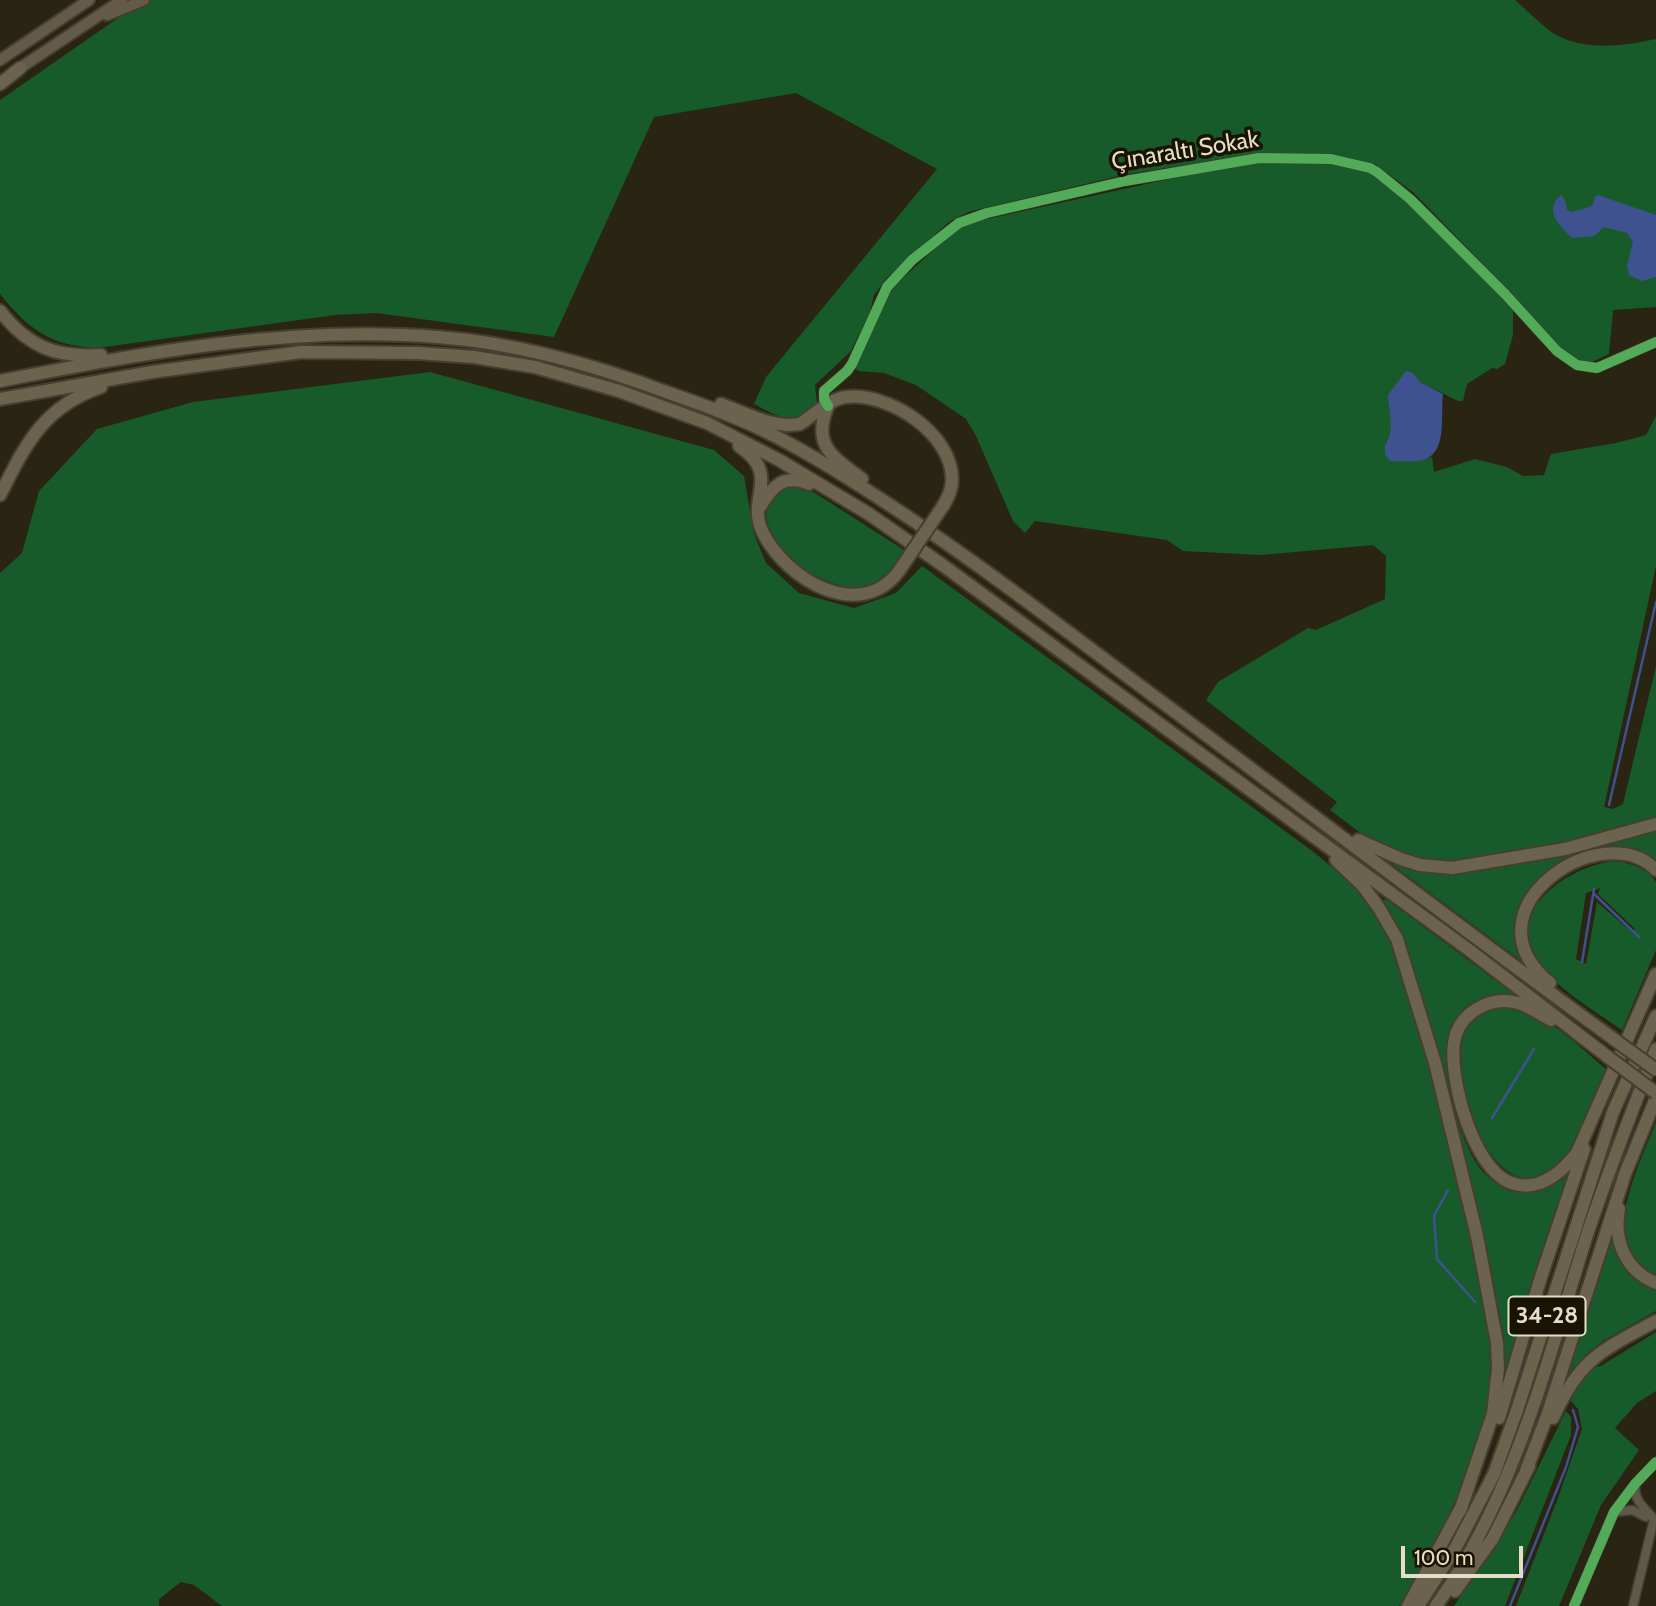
<!DOCTYPE html>
<html>
<head>
<meta charset="utf-8">
<style>
	body { margin:0 }
	#map { position:relative; width:1656px; height:1606px; overflow:hidden; background:#2a2412; font-family:Cabin,sans-serif }
	canvas { display:block }
	.scale { position:absolute; left:1401px; top:1546px; width:122px; height:32px; box-sizing:border-box; border:4px solid #e6ddc6; border-top:0; padding-left:9px; font-size:21px; line-height:24px; white-space:nowrap; color:#e6ddc6; -webkit-text-stroke:5px #191303; paint-order:stroke }
</style>
</head>
<body>
<div id="map">
<canvas width="1656" height="1606"></canvas>
<div class="scale">100 m</div>
</div>
<script>
const context = document.querySelector('canvas').getContext('2d');
context.lineJoin = 'round';
function fill(path, color) { context.fillStyle = color; context.fill(path, 'evenodd'); }
function trace(path, color, width, dash) { context.strokeStyle = color; context.lineWidth = width; context.lineCap = dash ? 'butt' : 'round'; context.setLineDash(dash || []); context.stroke(path); }
function label(font, color, halo, rows, align = 'center') {
  context.font = font + ' Cabin,sans-serif'; context.lineWidth = 7; context.setLineDash([]); context.textBaseline = 'middle'; context.strokeStyle = halo; context.fillStyle = color; for (const [text, x, y, turn = 0] of rows) {
    context.save(); context.translate(x, y); context.rotate((+turn || 0) * Math.PI / 180); context.textAlign = isNaN(turn) ? turn : align; if (halo) context.strokeText(text, 0, 0); context.fillText(text, 0, 0); context.restore();
  }
}
const green = new Path2D(`
	M 144,0 L 1515,0 C 1528,11 1540,24 1553,33 C 1584,52 1623,46 1656,39 L 1656,307 L 1613,310 L 1609,354 L 1590,363 L 1580,362 L 1562,349 L 1507,289 L 1414,193 L 1375,164 L 1335,155 L 1257,153 L 1123,175 L 968,212 L 949,222 L 887,278 L 874,295 L 870,312 L 851,351 L 815,385 L 817,403 C 792,427 781,418 754,404 L 766,377 L 937,169 L 796,93 L 654,117 L 554,337 L 376,313 L 335,315 L 97,348 C 51,346 28,329 0,294 L 0,100 Z
	M 1259,163 L 1333,163 L 1371,173 L 1410,204 L 1513,310 L 1513,335 L 1505,364 L 1497,369 L 1492,368 L 1467,384 L 1463,401 L 1458,401 L 1420,382 L 1413,373 L 1390,430 L 1390,439 L 1385,445 L 1420,461 L 1432,457 L 1434,472 L 1475,459 L 1507,467 L 1523,476 L 1544,475 L 1551,454 L 1616,443 L 1646,435 L 1656,416 L 1656,566 L 1604,807 L 1613,809 L 1623,804 L 1656,666 L 1656,818 C 1603,833 1553,846 1499,855 C 1467,860 1434,867 1403,856 C 1376,847 1353,827 1330,810 L 1337,802 L 1206,700 L 1218,682 L 1308,628 L 1316,630 L 1385,599 L 1386,556 L 1373,545 L 1261,555 L 1183,551 L 1167,540 L 1035,521 L 1025,533 L 1013,521 L 976,436 L 966,419 L 916,385 L 884,373 L 858,371 L 855,368 L 892,288 L 954,231 L 973,222 L 1229,166 Z
	M 430,372 L 714,450 L 744,476 L 754,534 L 766,563 L 799,593 L 854,608 L 896,593 L 922,566 L 1315,853 L 1353,885 L 1355,884 L 1371,904 L 1395,950 L 1417,1018 L 1444,1117 L 1473,1245 L 1490,1346 L 1493,1379 L 1485,1427 L 1465,1480 L 1443,1527 L 1399,1606 L 222,1606 L 194,1585 L 181,1582 L 159,1599 L 159,1606 L 0,1606 L 0,573 L 22,553 L 39,491 L 97,429 L 193,402 Z
	M 796,485 L 815,493 L 904,550 C 894,566 887,582 868,588 C 853,593 815,578 802,568 C 789,559 771,537 767,521 C 765,514 767,507 769,500 L 785,487 Z
	M 1656,829 L 1656,862 C 1645,853 1631,846 1617,846 C 1572,845 1519,880 1514,926 C 1513,939 1518,951 1524,963 L 1390,863 L 1422,872 L 1455,872 Z
	M 1611,861 C 1628,862 1646,867 1656,882 L 1656,950 L 1622,1030 C 1586,1004 1490,953 1541,899 C 1560,878 1583,867 1611,861 ZM 1600,888 L 1598,894 L 1635,929 L 1632,932 L 1597,902 L 1586,964 L 1576,959 L 1586,893 Z
	M 1386,899 L 1518,997 C 1496,995 1473,996 1459,1015 C 1432,1049 1458,1149 1487,1176 C 1497,1185 1514,1192 1527,1192 C 1544,1192 1557,1181 1570,1172 L 1501,1391 L 1452,1111 L 1380,902 Z
	M 1502,1007 C 1542,1007 1578,1046 1607,1070 C 1595,1100 1585,1137 1564,1162 C 1560,1167 1552,1170 1546,1173 C 1487,1207 1445,1063 1467,1028 C 1474,1015 1488,1009 1502,1007 Z
	M 1656,1122 L 1656,1277 C 1645,1269 1635,1263 1629,1251 C 1611,1219 1644,1153 1656,1122 Z
	M 1611,1234 C 1619,1263 1626,1278 1656,1289 L 1656,1311 L 1603,1341 L 1585,1355 L 1564,1380 Z
	M 1656,1332 L 1656,1391 L 1637,1403 L 1615,1428 L 1639,1450 L 1601,1505 L 1559,1606 L 1516,1606 L 1558,1498 L 1582,1429 L 1578,1409 L 1570,1400 L 1584,1377 L 1596,1365 L 1599,1367 Z
	M 1566,1411 L 1571,1417 L 1571,1435 L 1505,1606 L 1454,1606 L 1516,1512 Z`);
const water = new Path2D(`
	M 1561,195 L 1565,200 L 1567,210 L 1572,212 L 1592,206 L 1595,197 L 1598,195 L 1656,215 L 1656,277 L 1642,281 L 1629,275 L 1627,266 L 1633,242 L 1627,233 L 1604,227 L 1594,236 L 1572,238 C 1559,225 1543,210 1561,195 Z
	M 1406,371 L 1413,373 L 1420,382 L 1443,394 C 1440,417 1449,456 1419,461 C 1410,462 1400,461 1390,461 L 1385,454 L 1385,445 C 1395,433 1389,410 1388,395 Z`);
const stream = new Path2D(`
	M 1609,805 L 1656,602
	M 1594,894 L 1639,937
	M 1582,962 L 1594,889
	M 1492,1118 L 1534,1049
	M 1448,1190 L 1434,1216 L 1437,1259 L 1475,1302
	M 1510,1606 L 1566,1467 L 1578,1427 L 1573,1410`);
const minor = new Path2D(`
	M 828,406 L 824,399 L 824,391 L 847,371 L 852,364 L 887,287 L 912,260 L 959,223 L 987,213 L 1125,181 L 1259,158 L 1331,159 L 1370,168 L 1377,172 L 1410,199 L 1506,295 L 1557,351 L 1577,365 L 1597,368 L 1656,342
	M 1614,1512 L 1632,1510 L 1646,1517
	M 1574,1606 L 1614,1512 L 1635,1484 L 1656,1462
	M 1633,1606 L 1654,1519 C 1644,1506 1634,1503 1635,1484`);
const major = new Path2D(`
	M 107,15 L 144,0
	M 0,60 L 89,0
	M 14,72 L 122,0`);
const highway = new Path2D(`
	M 0,84 L 20,68
	M 0,311 C 28,347 56,358 101,355
	M 0,381 C 143,353 291,325 438,337 C 517,343 595,365 669,393 C 701,404 733,416 763,430 C 804,450 844,475 882,500 C 972,558 1057,624 1143,688 C 1301,805 1456,925 1615,1040
	M 0,399 L 152,372 L 301,352 L 418,353 L 474,357 L 535,367 L 619,391 L 707,423 L 779,460 L 869,514 L 941,564 L 1469,950 L 1608,1057
	M 721,404 C 745,413 774,429 800,424 C 814,415 829,399 846,397 C 889,392 953,434 952,480 C 952,490 948,498 943,506
	M 828,406 C 811,445 833,457 862,479
	M 739,446 C 783,476 745,497 763,533 C 787,580 860,623 899,571
	M 0,495 C 26,444 43,407 101,387
	M 760,507 C 773,485 784,474 809,484
	M 1358,840 L 1401,859 L 1420,865 L 1452,868 L 1565,849 L 1656,824
	M 1336,860 L 1363,886 L 1379,908 L 1397,939 L 1435,1063 L 1477,1236 L 1497,1343 L 1498,1368 L 1493,1414 L 1460,1511
	M 1550,983 C 1461,911 1601,814 1656,870
	M 1551,1020 C 1541,1015 1529,1006 1518,1003 C 1489,995 1458,1014 1454,1043 C 1449,1079 1473,1167 1509,1182 C 1537,1194 1561,1173 1577,1153 L 1656,974
	M 1619,1209 C 1613,1241 1626,1271 1656,1283
	M 1499,1418 L 1541,1277 L 1584,1149
	M 1553,1418 C 1580,1358 1601,1351 1656,1321
	M 1526,1471 L 1547,1416 L 1625,1174 L 1656,1098
	M 1455,1591 L 1493,1538 L 1529,1466
	M 1408,1606 L 1462,1506
	M 1418,1606 L 1456,1547 L 1494,1474 L 1517,1410 L 1613,1112 L 1656,1016
	M 1436,1606 C 1514,1497 1546,1365 1586,1238 C 1607,1174 1632,1112 1656,1049`);
const highwayBridge = new Path2D(`
	M 899,571 L 943,506
	M 1615,1040 L 1656,1070
	M 1608,1057 L 1656,1093`);
const cycleway = new Path2D(`
	M 828,406 L 824,399 L 824,391 L 847,371 L 852,364 L 887,287 L 912,260 L 959,223 L 987,213 L 1125,181 L 1259,158 L 1331,159 L 1370,168 L 1377,172 L 1410,199 L 1506,295 L 1557,351 L 1577,365 L 1597,368 L 1656,342
	M 1574,1606 L 1614,1512 L 1635,1484 L 1656,1462`);
const shields = [
	[1547,1316,77]
];
const shieldNames = [
	["34-28",1547,1316]
];
const streetNames = [
	["Çınaraltı Sokak",1185,151,-9]
];
fill(green, '#175b2a');
fill(water, '#3f5290');
trace(stream, '#3f5290', 2.5);
trace(minor, '#453f31', 11);
trace(major, '#453f31', 14);
trace(highway, '#453f31', 16);
trace(minor, '#5f5949', 8);
trace(major, '#635b48', 10);
trace(highway, '#6b634e', 12);
trace(highwayBridge, '#453f31', 16, []);
trace(highwayBridge, '#6b634e', 12);
trace(cycleway, '#51ab58', 10);
for (const [x, y, w] of shields) { const box = new Path2D(); box.roundRect(x - w / 2, y - 19.5, w, 39, 5); context.fillStyle = '#191303'; context.fill(box); trace(box, '#e6ddc6', 2); }
label('bold 23px', '#e6ddc6', null, shieldNames);
label('24px', '#e6ddc6', '#191303', streetNames);
</script>
</body>
</html>
